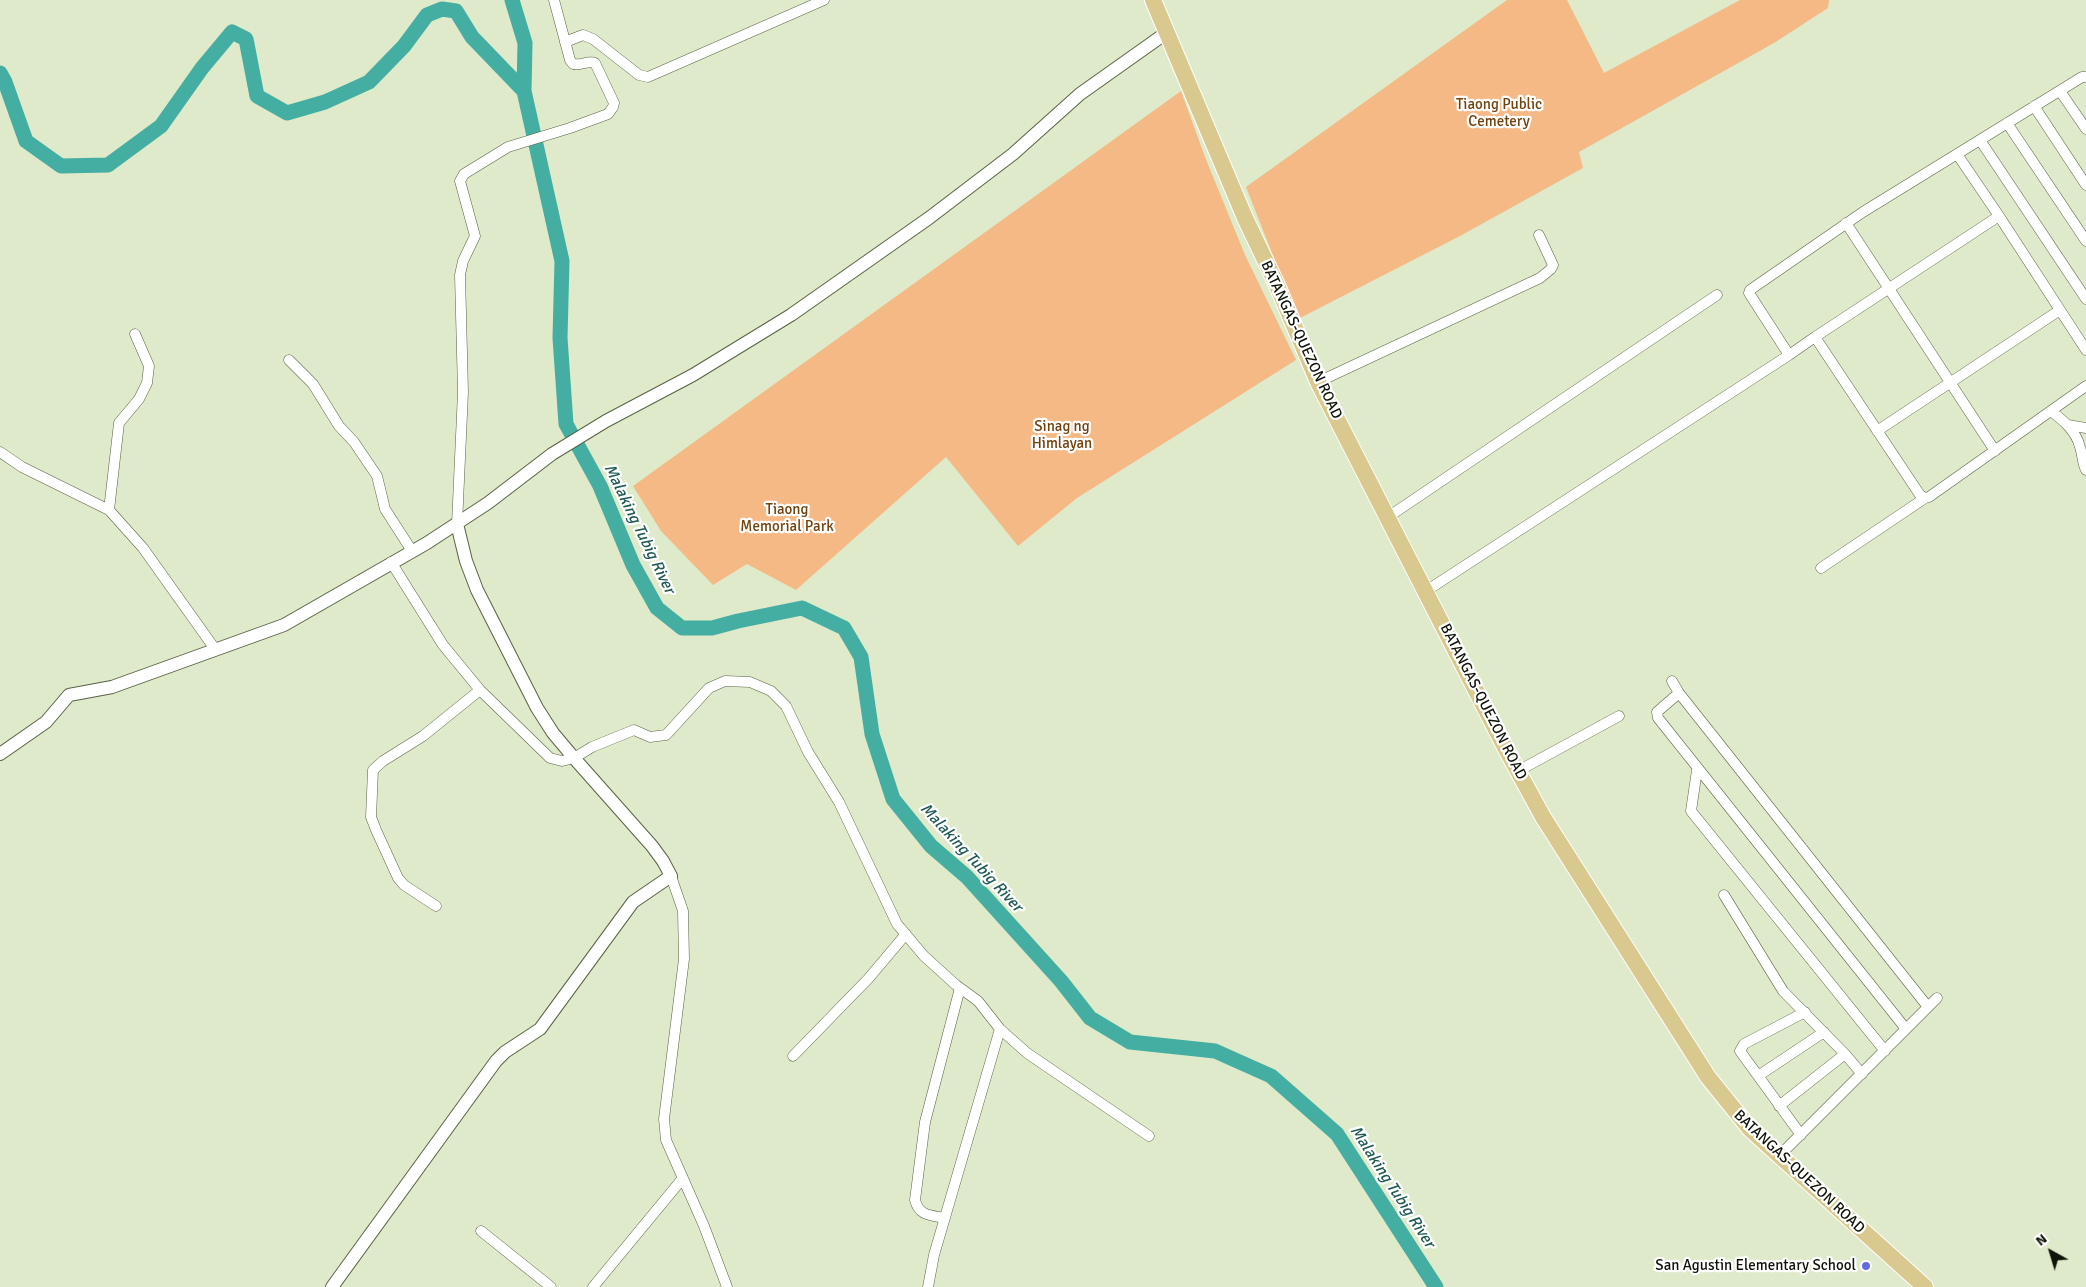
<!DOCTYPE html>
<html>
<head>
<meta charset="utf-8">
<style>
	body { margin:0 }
	#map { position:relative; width:2086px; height:1287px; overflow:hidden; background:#deeac9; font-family:Signika,sans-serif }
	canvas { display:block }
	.north { position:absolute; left:2026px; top:1227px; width:50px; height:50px; -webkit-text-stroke:4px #fff; paint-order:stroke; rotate:321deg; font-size:14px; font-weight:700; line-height:20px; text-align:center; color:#101308 }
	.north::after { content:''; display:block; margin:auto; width:18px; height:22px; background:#101308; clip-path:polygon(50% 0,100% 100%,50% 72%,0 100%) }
</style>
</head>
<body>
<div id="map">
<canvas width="2086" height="1287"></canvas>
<div class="north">N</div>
</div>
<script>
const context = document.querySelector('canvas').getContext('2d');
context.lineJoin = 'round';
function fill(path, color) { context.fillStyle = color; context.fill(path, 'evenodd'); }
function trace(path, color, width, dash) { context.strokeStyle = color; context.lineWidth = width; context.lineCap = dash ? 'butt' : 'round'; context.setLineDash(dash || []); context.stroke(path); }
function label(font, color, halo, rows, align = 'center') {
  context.font = font + ' Signika,sans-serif'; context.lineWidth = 4.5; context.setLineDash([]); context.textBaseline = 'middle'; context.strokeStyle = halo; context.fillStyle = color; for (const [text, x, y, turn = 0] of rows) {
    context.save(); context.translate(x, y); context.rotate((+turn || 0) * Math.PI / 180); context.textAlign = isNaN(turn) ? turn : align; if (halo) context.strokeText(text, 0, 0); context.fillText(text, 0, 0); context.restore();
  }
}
const green = new Path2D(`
	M 1507,0 L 1567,0 L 1604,73 L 1740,0 L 1829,0 L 1828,8 L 1774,43 L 1579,152 L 1583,168 L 1460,236 L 1298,319 L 1246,187 Z
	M 1181,91 L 1205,157 L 1245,255 L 1296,360 L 1077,498 L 1018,546 L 946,457 L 796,590 L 747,564 L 713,585 L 661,531 L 633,486 Z`);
const river = new Path2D(`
	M 512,0 L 525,43 L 524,91 L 562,261 L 560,338 L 566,424 L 600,486 L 633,565 L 657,608 L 682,628 L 712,628 L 738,621 L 802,608 L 844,628 L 861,657 L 872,734 L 893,799 L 931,846 L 967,877 L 1061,981 L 1090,1018 L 1130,1042 L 1215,1051 L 1271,1076 L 1337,1134 L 1436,1287
	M 0,73 L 5,82 L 26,141 L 61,166 L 108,165 L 161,126 L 202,68 L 232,32 L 246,39 L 257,96 L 287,113 L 325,102 L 369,82 L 404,46 L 427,15 L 442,9 L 456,11 L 472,37 L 524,91`);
const minor = new Path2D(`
	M 565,42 L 583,35 L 593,39 L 639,75 L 648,77 L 824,0
	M 2060,91 L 2086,129
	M 2034,106 L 2086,185
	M 2007,123 L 2086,241
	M 1980,140 L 2086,299
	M 1957,154 L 1999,216
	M 1846,223 L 1995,451
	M 1815,337 L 1999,216 L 2086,350
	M 1789,355 L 1815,337 L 1920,495 L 1925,498 L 1929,497 L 2086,386
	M 289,360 L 313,384 L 339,426 L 354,442 L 377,476 L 385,509 L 412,551
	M 1318,382 L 1540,278 L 1551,269 L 1553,265 L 1539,235
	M 2051,411 C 2064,421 2076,431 2080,447 C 2083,456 2082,462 2086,470
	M 2068,425 L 2086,428
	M 1877,431 L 2060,310
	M 0,452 L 22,467 L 109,510 L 143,548 L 215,649
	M 109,510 L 119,423 L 139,399 L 147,383 L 149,366 L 135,334
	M 1388,517 L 1717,295
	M 457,524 L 463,392 L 460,275 L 463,261 L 475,236 L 460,181 L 464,174 L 508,147 L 570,128 L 608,114 L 613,107 L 614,103 L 595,63 C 588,60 581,66 573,64 L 570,60 L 554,0
	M 391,562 L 443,645 L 480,690 L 550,758 L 562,761 L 574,758 L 592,747 L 634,730 L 650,737 L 666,735 L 709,688 L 725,681 L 750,682 L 771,691 L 786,706 L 808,752 L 839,802 L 897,924 L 924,956 L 956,985 L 978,1001 L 1000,1029 L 1027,1053 L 1149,1136
	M 1821,568 L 1925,498
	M 1426,591 L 1789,355 L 1749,293 L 1750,290 L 1863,212 L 2082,77 L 2086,77
	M 1672,681 L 1679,693 L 1928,1007
	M 1679,693 L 1657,712 L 1658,718 L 1906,1029
	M 1697,770 L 1691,811 L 1885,1051
	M 1518,771 L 1619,716
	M 671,876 L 683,911 L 684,959 L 664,1119 L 666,1140 L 704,1226 L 727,1287
	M 1724,895 L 1783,991 L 1845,1054 L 1862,1074
	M 436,906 L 404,885 L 398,878 L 376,830 L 371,817 L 373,770 L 383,761 L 423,736 L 480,690
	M 793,1056 L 868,979 L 906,934
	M 1758,1076 L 1824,1032
	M 1779,1106 L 1845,1054
	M 1801,1135 L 1740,1051 L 1744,1044 L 1805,1012
	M 1779,1156 L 1937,998
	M 945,1218 C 930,1215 919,1216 915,1200 L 925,1122 L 960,988
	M 481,1231 L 551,1287
	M 593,1287 L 683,1178
	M 928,1287 L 934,1255 L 1000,1029`);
const tertiary = new Path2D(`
	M 0,754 L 46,722 L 69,695 L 112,687 L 284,625 L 427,543 L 488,503 L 552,454 L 606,421 L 693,375 L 791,315 L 929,218 L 1013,154 L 1080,94 L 1166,33
	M 332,1287 L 496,1061 L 505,1052 L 540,1029 L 633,902 L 671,876 L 663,861 L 652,846 L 574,758 L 553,733 L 537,708 L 477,590 L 466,561 L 457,524`);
const primary = new Path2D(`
	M 1153,0 L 1245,218 L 1276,283 L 1318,382 L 1507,751 L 1543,817 L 1708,1077 L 1750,1129 L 1925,1287`);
const markers = [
	[1866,1266,5,"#636ae3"]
];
const parkNames = [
	["Tiaong Public",1499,105],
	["Cemetery",1499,122],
	["Sinag ng",1062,427],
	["Himlayan",1062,444],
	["Tiaong",787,510],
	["Memorial Park",787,527]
];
const streetNames = [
	["BATANGAS-QUEZON ROAD",1301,340,65],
	["BATANGAS-QUEZON ROAD",1483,702,63],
	["BATANGAS-QUEZON ROAD",1799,1172,43]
];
const poiNames = [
	["San Agustin Elementary School",1856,1266]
];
const waterNames = [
	["Malaking Tubig River",639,529,64],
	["Malaking Tubig River",971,858,47],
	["Malaking Tubig River",1392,1187,57]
];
fill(green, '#f5b985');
trace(river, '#44aea2', 15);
trace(minor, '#586245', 11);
trace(tertiary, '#586245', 14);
trace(primary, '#fff', 18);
trace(minor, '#fff', 10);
trace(tertiary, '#fff', 12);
trace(primary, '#dac98e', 16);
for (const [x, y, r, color] of markers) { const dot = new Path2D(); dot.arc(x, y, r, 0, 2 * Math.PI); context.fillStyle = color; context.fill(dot); trace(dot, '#fff', 2); }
label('15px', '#72410c', '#fff', parkNames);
label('15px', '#101308', '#fff', streetNames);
label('15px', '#101308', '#fff', poiNames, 'right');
label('italic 16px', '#1e5952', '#fff', waterNames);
</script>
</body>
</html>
